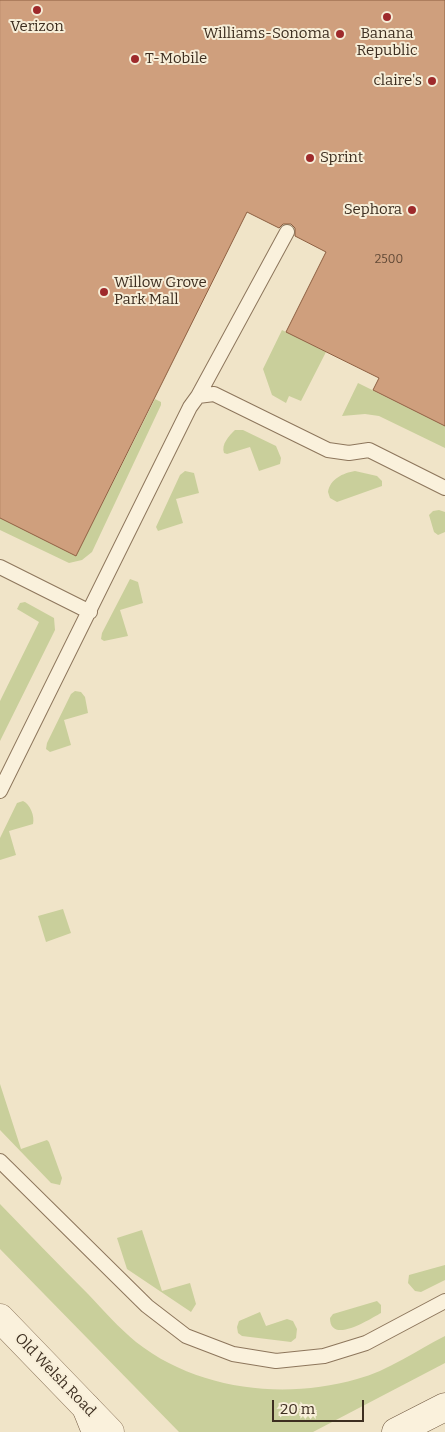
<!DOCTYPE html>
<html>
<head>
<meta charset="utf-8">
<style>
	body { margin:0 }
	#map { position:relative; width:445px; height:1432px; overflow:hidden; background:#f0e4c8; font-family:Bitter,serif }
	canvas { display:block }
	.scale { position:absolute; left:272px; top:1400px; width:92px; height:22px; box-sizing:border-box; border:2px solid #3d2e20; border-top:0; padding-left:6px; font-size:15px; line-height:18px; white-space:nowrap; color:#3d2e20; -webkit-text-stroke:4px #f7eed8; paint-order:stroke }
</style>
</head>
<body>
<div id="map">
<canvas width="445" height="1432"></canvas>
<div class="scale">20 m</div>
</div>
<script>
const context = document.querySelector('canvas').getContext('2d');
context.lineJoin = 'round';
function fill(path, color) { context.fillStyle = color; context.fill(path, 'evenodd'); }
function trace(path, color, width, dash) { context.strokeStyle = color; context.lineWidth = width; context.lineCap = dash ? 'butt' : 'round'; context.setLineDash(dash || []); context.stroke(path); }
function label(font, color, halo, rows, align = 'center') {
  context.font = font + ' Bitter,serif'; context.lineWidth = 4; context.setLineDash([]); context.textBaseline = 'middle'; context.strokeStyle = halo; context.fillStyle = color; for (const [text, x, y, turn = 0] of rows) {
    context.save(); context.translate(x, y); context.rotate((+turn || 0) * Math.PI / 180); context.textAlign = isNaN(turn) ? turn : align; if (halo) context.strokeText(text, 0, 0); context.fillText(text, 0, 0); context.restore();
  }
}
const green = new Path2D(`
	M 282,330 L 326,352 L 301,401 L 289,396 L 286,403 L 272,395 L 263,369 Z
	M 358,383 L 445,426 L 445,448 L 379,416 L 365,414 L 342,416 Z
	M 155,399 L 161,402 L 161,405 L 92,552 L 82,560 L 69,563 L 0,530 L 0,518 L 76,556 Z
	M 235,430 L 243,430 L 276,446 L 281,458 L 280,464 L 259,471 L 250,447 L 227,454 L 224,453 C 221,444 229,436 235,430 Z
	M 185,471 L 194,473 L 199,493 L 176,499 L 183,523 L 158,531 L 156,527 L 180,475 Z
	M 355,471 L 377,476 L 382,481 L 382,486 L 337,502 L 330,498 L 328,492 C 330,479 343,473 355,471 Z
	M 439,510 L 445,512 L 445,532 L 438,535 L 434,532 L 429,515 L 433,511 Z
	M 130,579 L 138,582 L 143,603 L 120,610 L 128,636 L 104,641 L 101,639 L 102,633 Z
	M 25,602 L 54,618 L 55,630 L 0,741 L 0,701 L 39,622 L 17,609 L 20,603 Z
	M 75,691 L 81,692 L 85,697 L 88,713 L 64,720 L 71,745 L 50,752 L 46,749 L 47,743 L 71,694 Z
	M 23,801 C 30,804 35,816 33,824 L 9,831 L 16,855 L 0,860 L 0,838 L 17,803 Z
	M 63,909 L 71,933 L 46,942 L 38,916 Z
	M 0,1084 L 21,1149 L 47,1140 L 49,1142 L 62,1178 L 60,1185 L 51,1183 L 0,1130 Z
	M 0,1204 C 29,1234 58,1264 88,1294 C 103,1310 119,1328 136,1342 C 197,1390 284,1400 357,1379 C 388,1371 417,1350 445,1336 L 445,1363 L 313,1432 L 179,1432 L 0,1249 Z
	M 142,1230 L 162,1291 L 190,1283 L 196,1304 L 191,1312 L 127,1269 L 117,1238 Z
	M 445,1265 L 445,1280 L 421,1292 L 415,1291 L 408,1283 L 409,1275 Z
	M 377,1301 L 381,1305 L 381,1313 C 370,1319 330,1345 330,1318 L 333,1314 Z
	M 260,1312 L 266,1326 L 287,1319 L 293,1321 L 297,1329 L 296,1338 L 291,1342 L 242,1336 L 238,1333 L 237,1327 L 239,1321 Z`);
const building = new Path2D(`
	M 0,0 L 445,0 L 445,426 L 373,390 L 379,378 L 286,332 L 326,252 L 295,236 L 295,228 L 291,224 L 283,224 L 279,228 L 247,212 L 76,556 L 0,518 Z`);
const service = new Path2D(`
	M 198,396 L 287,232
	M 0,567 L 90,612
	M 0,791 L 190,407 L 198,396 L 214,394 L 328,450 L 349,453 L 369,450 L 445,488
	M 0,1161 L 147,1306 L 186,1336 L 233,1354 L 276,1361 L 324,1356 L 366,1343 L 445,1301`);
const tertiary = new Path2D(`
	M 0,1318 L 110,1432`);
const secondary = new Path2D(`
	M 86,1407 L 96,1432
	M 396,1432 L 445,1407`);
const markers = [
	[37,10,5,"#9e2a2b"],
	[387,17,5,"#9e2a2b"],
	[340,34,5,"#9e2a2b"],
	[135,59,5,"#9e2a2b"],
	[432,81,5,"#9e2a2b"],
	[310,158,5,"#9e2a2b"],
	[412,210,5,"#9e2a2b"],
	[104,292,5,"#9e2a2b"]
];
const numberNames = [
	["2500",389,260]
];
const poiNames = [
	["Verizon",37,27,"center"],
	["Williams-Sonoma",330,34],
	["Banana",387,34,"center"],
	["Republic",387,51,"center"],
	["T-Mobile",145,59,"left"],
	["claire's",422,81],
	["Sprint",320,158,"left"],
	["Sephora",402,210],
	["Willow Grove",114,283,"left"],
	["Park Mall",114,300,"left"]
];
const streetNames = [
	["Old Welsh Road",55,1375,46]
];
fill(green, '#c9cf9b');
fill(building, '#cf9f7d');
trace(building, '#8d5f41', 1);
trace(service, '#8d765c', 16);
trace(tertiary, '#8d765c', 29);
trace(secondary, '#6f573f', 29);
trace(service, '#faf1dc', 14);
trace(tertiary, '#faf1dc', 28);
trace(secondary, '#faf1dc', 28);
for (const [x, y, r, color] of markers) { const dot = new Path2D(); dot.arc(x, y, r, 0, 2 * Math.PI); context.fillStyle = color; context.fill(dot); trace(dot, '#f7eed8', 2); }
label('12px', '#624a37', null, numberNames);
label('15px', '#3d2e20', '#f7eed8', poiNames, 'right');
label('15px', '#3d2e20', '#f7eed8', streetNames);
</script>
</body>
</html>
